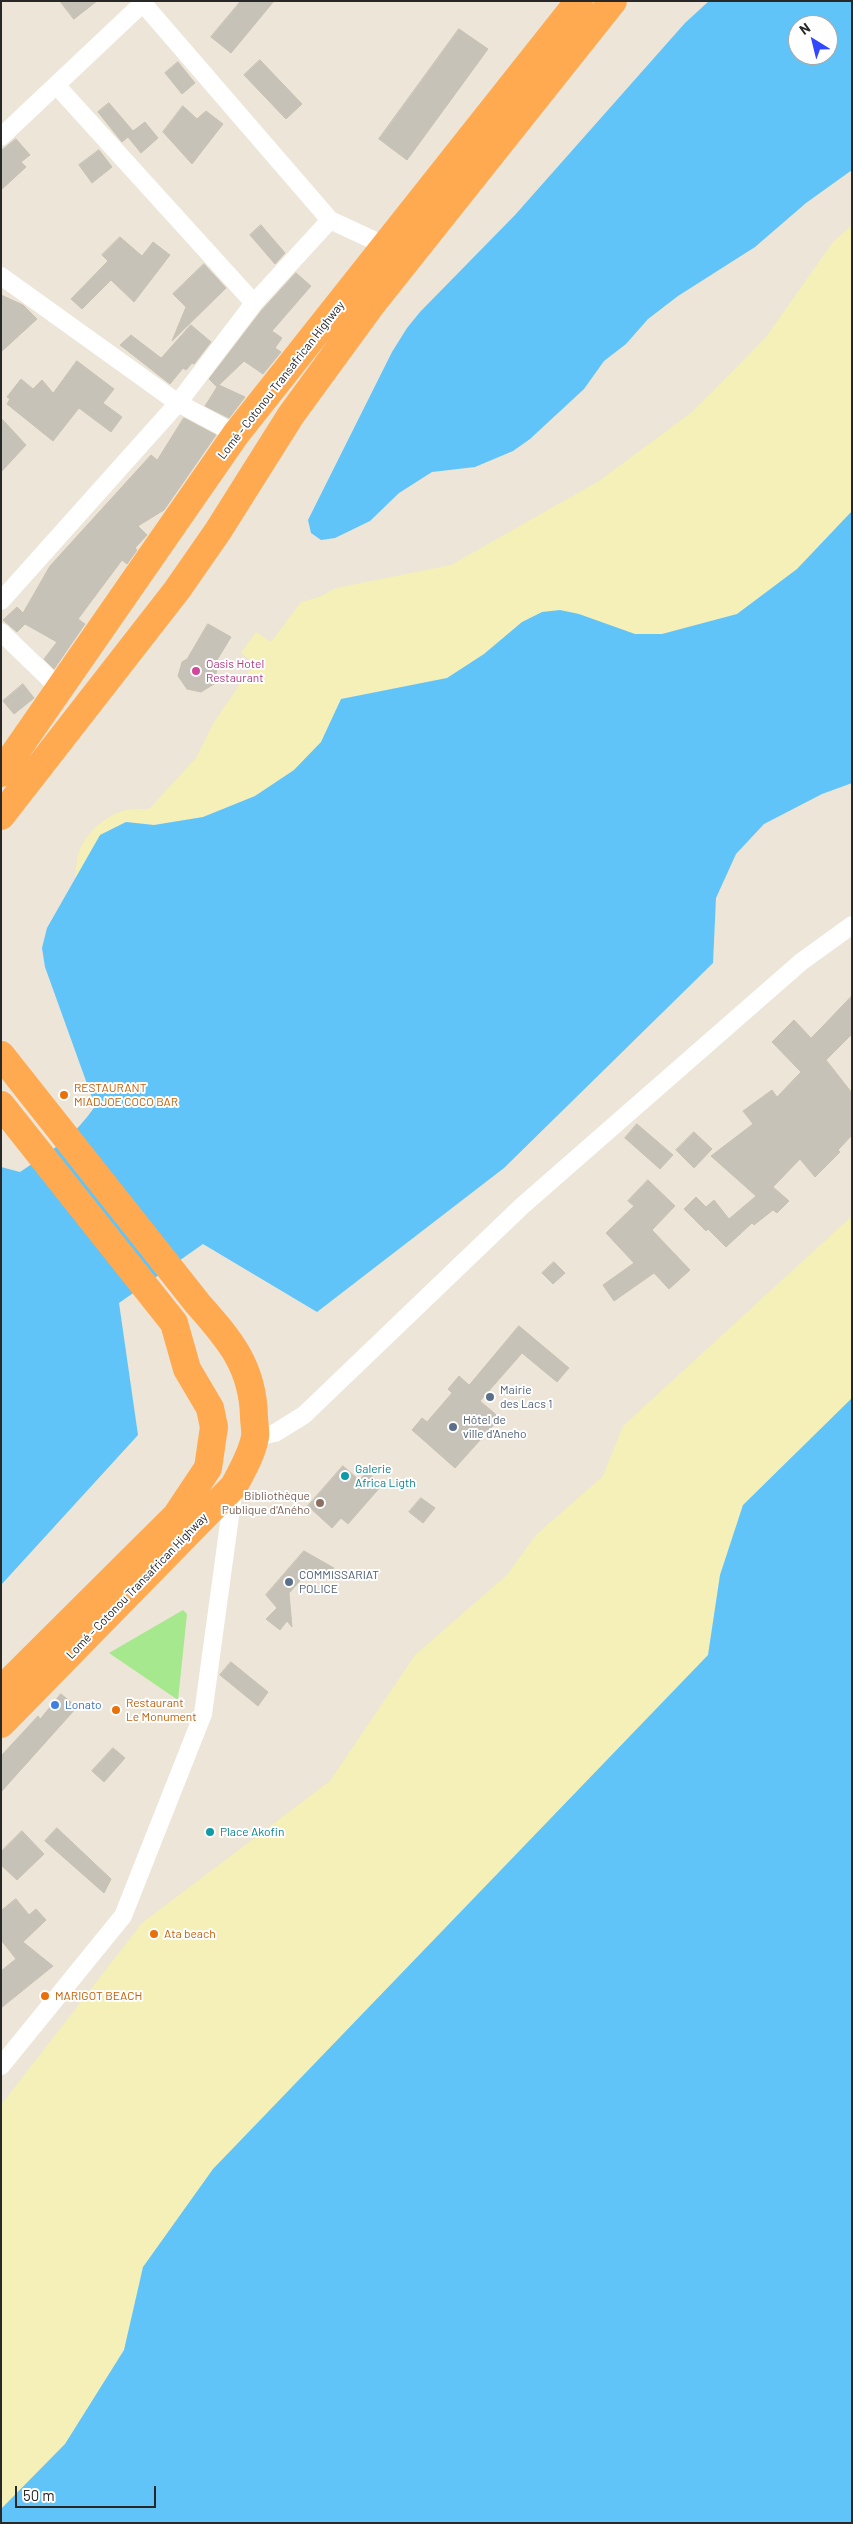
<!DOCTYPE html>
<html>
<head>
<meta charset="utf-8">
<style>
	body { margin:0 }
	#map { position:relative; width:853px; height:2524px; overflow:hidden; background:#ece5d8; font-family:Barlow,sans-serif }
	canvas { display:block }
	.frame { position:absolute; inset:0; border:2px solid #282828; pointer-events:none }
	.north { position:absolute; left:788px; top:15px; width:50px; height:50px; box-sizing:border-box; background:#fff; border:1px solid #a9a9a9; border-radius:50%; rotate:324deg; font-size:14px; font-weight:700; line-height:20px; text-align:center; color:#282828 }
	.north::after { content:''; display:block; margin:auto; width:18px; height:22px; background:#3248ff; clip-path:polygon(50% 0,100% 100%,50% 72%,0 100%) }
	.scale { position:absolute; left:15px; top:2486px; width:141px; height:22px; box-sizing:border-box; border:2px solid #282828; border-top:0; padding-left:6px; font-size:15px; line-height:18px; white-space:nowrap; color:#282828; -webkit-text-stroke:4px #fff; paint-order:stroke }
</style>
</head>
<body>
<div id="map">
<canvas width="853" height="2524"></canvas>
<div class="frame"></div>
<div class="north">N</div>
<div class="scale">50 m</div>
</div>
<script>
const context = document.querySelector('canvas').getContext('2d');
context.lineJoin = 'round';
function fill(path, color) { context.fillStyle = color; context.fill(path, 'evenodd'); }
function trace(path, color, width, dash) { context.strokeStyle = color; context.lineWidth = width; context.lineCap = dash ? 'butt' : 'round'; context.setLineDash(dash || []); context.stroke(path); }
function label(font, color, halo, rows, align = 'center') {
  context.font = font + ' Barlow,sans-serif'; context.lineWidth = 4; context.setLineDash([]); context.textBaseline = 'middle'; context.strokeStyle = halo; context.fillStyle = color; for (const [text, x, y, turn = 0] of rows) {
    context.save(); context.translate(x, y); context.rotate((+turn || 0) * Math.PI / 180); context.textAlign = isNaN(turn) ? turn : align; if (halo) context.strokeText(text, 0, 0); context.fillText(text, 0, 0); context.restore();
  }
}
const green = new Path2D(`
	M 183,1610 L 187,1614 L 178,1700 L 109,1653 Z`);
const sand = new Path2D(`
	M 852,225 L 852,511 L 797,569 L 737,614 L 662,634 L 635,634 L 560,610 L 522,622 L 484,654 L 447,678 L 341,699 L 321,742 L 294,770 L 255,796 L 203,817 L 154,825 L 126,822 L 100,835 L 75,879 C 76,872 76,863 78,856 C 83,835 105,815 126,810 C 133,808 142,809 149,809 L 196,758 L 214,722 L 254,664 L 241,653 L 256,632 L 271,642 L 301,602 L 319,597 L 336,588 L 451,565 L 599,481 L 692,412 L 717,387 L 766,337 L 833,242 Z
	M 852,1216 L 852,1398 L 743,1505 L 720,1575 L 708,1655 L 143,2267 L 124,2350 L 65,2444 L 1,2509 L 1,2105 L 142,1923 L 330,1781 L 415,1655 L 507,1575 L 536,1535 L 603,1476 L 623,1426 Z`);
const water = new Path2D(`
	M 709,1 L 852,1 L 852,170 L 806,203 L 755,247 L 678,296 L 648,319 L 626,344 L 604,361 L 584,389 L 530,439 L 513,451 L 475,467 L 432,472 L 399,493 L 370,521 L 335,538 L 321,540 L 311,533 L 308,520 L 392,352 L 407,328 L 420,312 L 515,215 L 685,23 ZM 798,25 L 828,25 L 828,55 L 798,55 Z
	M 852,511 L 852,783 L 822,794 L 764,824 L 736,854 L 716,898 L 713,963 L 504,1168 L 317,1312 L 203,1244 L 119,1303 L 138,1435 L 1,1585 L 1,1167 L 20,1172 C 48,1154 78,1133 95,1106 L 45,967 L 42,948 L 47,928 L 100,835 L 126,822 L 154,825 L 203,817 L 255,796 L 294,770 L 321,742 L 341,699 L 447,678 L 484,654 L 522,622 L 542,612 L 560,610 L 579,614 L 635,634 L 662,634 L 737,614 L 797,569 Z
	M 852,1398 L 852,2523 L 1,2523 L 1,2509 L 65,2444 L 124,2350 L 143,2267 L 213,2169 L 708,1655 L 720,1575 L 743,1505 Z`);
const building = new Path2D(`
	M 60,1 L 97,1 L 74,19 Z
	M 241,1 L 274,1 L 231,53 L 211,37 Z
	M 459,29 L 488,49 L 407,160 L 379,139 Z
	M 260,60 L 302,104 L 286,119 L 244,75 Z
	M 178,62 L 195,83 L 182,94 L 165,73 Z
	M 109,103 L 133,131 L 145,122 L 158,138 L 141,153 L 128,137 L 122,142 L 98,112 Z
	M 183,106 L 197,119 L 206,111 L 223,124 L 192,164 L 163,132 Z
	M 16,139 L 30,155 L 21,162 L 26,167 L 1,190 L 1,151 Z
	M 99,150 L 112,167 L 92,183 L 79,165 Z
	M 261,225 L 285,253 L 275,264 L 250,235 Z
	M 120,237 L 142,256 L 153,242 L 170,255 L 134,302 L 111,280 L 82,309 L 71,299 L 108,261 L 102,255 Z
	M 204,264 L 226,288 L 172,341 L 186,307 L 173,294 Z
	M 296,273 L 311,286 L 272,331 L 282,338 L 275,348 L 281,352 L 263,374 L 244,361 L 219,385 L 245,397 L 229,418 L 205,406 L 217,387 L 209,379 L 262,310 Z
	M 1,295 L 23,305 L 37,319 L 1,352 Z
	M 191,325 L 211,342 L 194,364 L 192,363 L 186,370 L 183,368 L 170,384 L 120,345 L 131,335 L 161,358 Z
	M 77,361 L 114,389 L 103,403 L 122,417 L 111,432 L 79,408 L 53,441 L 7,404 L 10,399 L 7,397 L 21,379 L 33,389 L 42,380 L 53,393 Z
	M 1,418 L 26,445 L 1,472 Z
	M 184,418 L 216,435 L 164,510 L 138,526 L 147,535 L 135,548 L 137,550 L 127,564 L 122,560 L 78,619 L 85,624 L 54,669 L 44,659 L 57,642 L 25,624 L 17,632 L 3,620 L 17,607 L 23,613 L 50,566 L 151,455 L 157,460 Z
	M 208,624 L 231,637 L 214,665 L 217,669 L 214,684 L 201,692 L 187,689 L 178,676 L 182,662 L 187,659 Z
	M 23,684 L 34,698 L 14,714 L 3,701 Z
	M 852,996 L 852,1034 L 826,1060 L 852,1093 L 852,1135 L 838,1150 L 840,1152 L 815,1177 L 800,1159 L 773,1187 L 789,1201 L 777,1213 L 773,1210 L 754,1225 L 752,1223 L 726,1247 L 708,1229 L 706,1231 L 684,1209 L 696,1197 L 706,1207 L 714,1200 L 729,1219 L 756,1196 L 711,1156 L 753,1124 L 743,1111 L 772,1090 L 777,1097 L 801,1072 L 772,1042 L 794,1020 L 811,1038 Z
	M 637,1124 L 673,1155 L 660,1169 L 625,1138 Z
	M 694,1132 L 712,1149 L 694,1168 L 676,1150 Z
	M 648,1180 L 675,1206 L 652,1230 L 690,1270 L 669,1289 L 654,1273 L 614,1301 L 603,1285 L 634,1263 L 606,1233 L 634,1206 L 628,1201 Z
	M 554,1262 L 565,1273 L 553,1284 L 542,1273 Z
	M 519,1326 L 569,1368 L 557,1382 L 522,1353 L 480,1401 L 500,1418 L 455,1468 L 412,1430 L 422,1418 L 427,1422 L 452,1393 L 448,1389 L 459,1376 L 469,1385 Z
	M 343,1466 L 359,1480 L 367,1472 L 382,1485 L 348,1524 L 341,1518 L 332,1528 L 308,1506 Z
	M 421,1498 L 435,1508 L 423,1523 L 409,1512 Z
	M 304,1551 L 334,1568 L 325,1580 L 307,1573 L 289,1593 L 292,1627 L 287,1621 L 280,1630 L 266,1619 L 277,1608 L 266,1595 Z
	M 231,1662 L 268,1692 L 258,1706 L 220,1675 Z
	M 61,1694 L 77,1707 L 1,1792 L 1,1756 L 38,1716 L 40,1719 Z
	M 113,1748 L 125,1758 L 104,1782 L 92,1771 Z
	M 57,1828 L 111,1879 L 104,1893 L 45,1841 Z
	M 22,1831 L 44,1854 L 17,1880 L 1,1865 L 1,1852 Z
	M 16,1899 L 29,1915 L 36,1909 L 46,1920 L 23,1942 L 53,1966 L 1,2008 L 1,1971 L 16,1959 L 1,1940 L 1,1911 Z`);
const street = new Path2D(`
	M 141,1 L 330,220 L 386,246 L 392,251
	M 57,86 L 254,303
	M 1,137 L 143,3
	M 1,276 L 178,403 L 236,434
	M 1,601 L 178,403 L 254,303 L 330,220
	M 1,632 L 59,688
	M 255,1437 L 275,1433 L 304,1415 L 522,1206 L 801,962 L 852,925
	M 1,2066 L 123,1916 L 203,1714 L 234,1487`);
const highway = new Path2D(`
	M 1,773 L 236,434 L 579,1
	M 1,816 L 177,590 L 218,531 L 291,415 L 372,304 L 613,1
	M 1,1055 L 198,1304 C 230,1340 253,1367 254,1417 C 254,1423 256,1430 255,1437 C 252,1454 242,1471 234,1486 L 1,1724
	M 1,1105 L 174,1323 L 187,1369 L 210,1408 L 214,1427 L 208,1468 L 176,1516 L 1,1690`);
const markers = [
	[196,671,5,"#d1479c"],
	[64,1095,5,"#e8710a"],
	[490,1397,5,"#5c6f8a"],
	[453,1427,5,"#5c6f8a"],
	[345,1476,5,"#0f9aa8"],
	[320,1503,5,"#8d6e63"],
	[289,1582,5,"#5c6f8a"],
	[55,1705,5,"#3f7fe0"],
	[116,1710,5,"#e8710a"],
	[210,1832,5,"#0f9aa8"],
	[154,1934,5,"#e8710a"],
	[45,1996,5,"#e8710a"]
];
const streetNames = [
	["Lomé - Cotonou Transafrican Highway",281,380,-52],
	["Lomé - Cotonou Transafrican Highway",137,1586,-46]
];
const hotelNames = [
	["Oasis Hotel",206,664],
	["Restaurant",206,678]
];
const foodNames = [
	["RESTAURANT",74,1088],
	["MIADJOE COCO BAR",74,1102],
	["Restaurant",126,1703],
	["Le Monument",126,1717],
	["Ata beach",164,1934],
	["MARIGOT BEACH",55,1996]
];
const serviceNames = [
	["Mairie",500,1390],
	["des Lacs 1",500,1404],
	["Hôtel de",463,1420],
	["ville d'Aneho",463,1434],
	["COMMISSARIAT",299,1575],
	["POLICE",299,1589]
];
const cultureNames = [
	["Galerie",355,1469],
	["Africa Ligth",355,1483],
	["Place Akofin",220,1832]
];
const educationNames = [
	["Bibliothèque",310,1496],
	["Publique d'Aného",310,1510]
];
const shopNames = [
	["Lonato",65,1705]
];
fill(green, '#a6e88e');
fill(sand, '#f5f0b7');
fill(water, '#60c4f9');
fill(building, '#c7c2b8');
trace(building, '#c7c1b2', 1);
trace(street, '#fff', 18);
trace(highway, '#ffaa50', 28);
for (const [x, y, r, color] of markers) { const dot = new Path2D(); dot.arc(x, y, r, 0, 2 * Math.PI); context.fillStyle = color; context.fill(dot); trace(dot, '#fff', 2); }
label('12px', '#282828', '#fff', streetNames);
label('12px', '#b23c85', '#fff', hotelNames, 'left');
label('12px', '#c56008', '#fff', foodNames, 'left');
label('12px', '#4e5e75', '#fff', serviceNames, 'left');
label('12px', '#0d838f', '#fff', cultureNames, 'left');
label('12px', '#785e54', '#fff', educationNames, 'right');
label('12px', '#366cbe', '#fff', shopNames, 'left');
</script>
</body>
</html>
